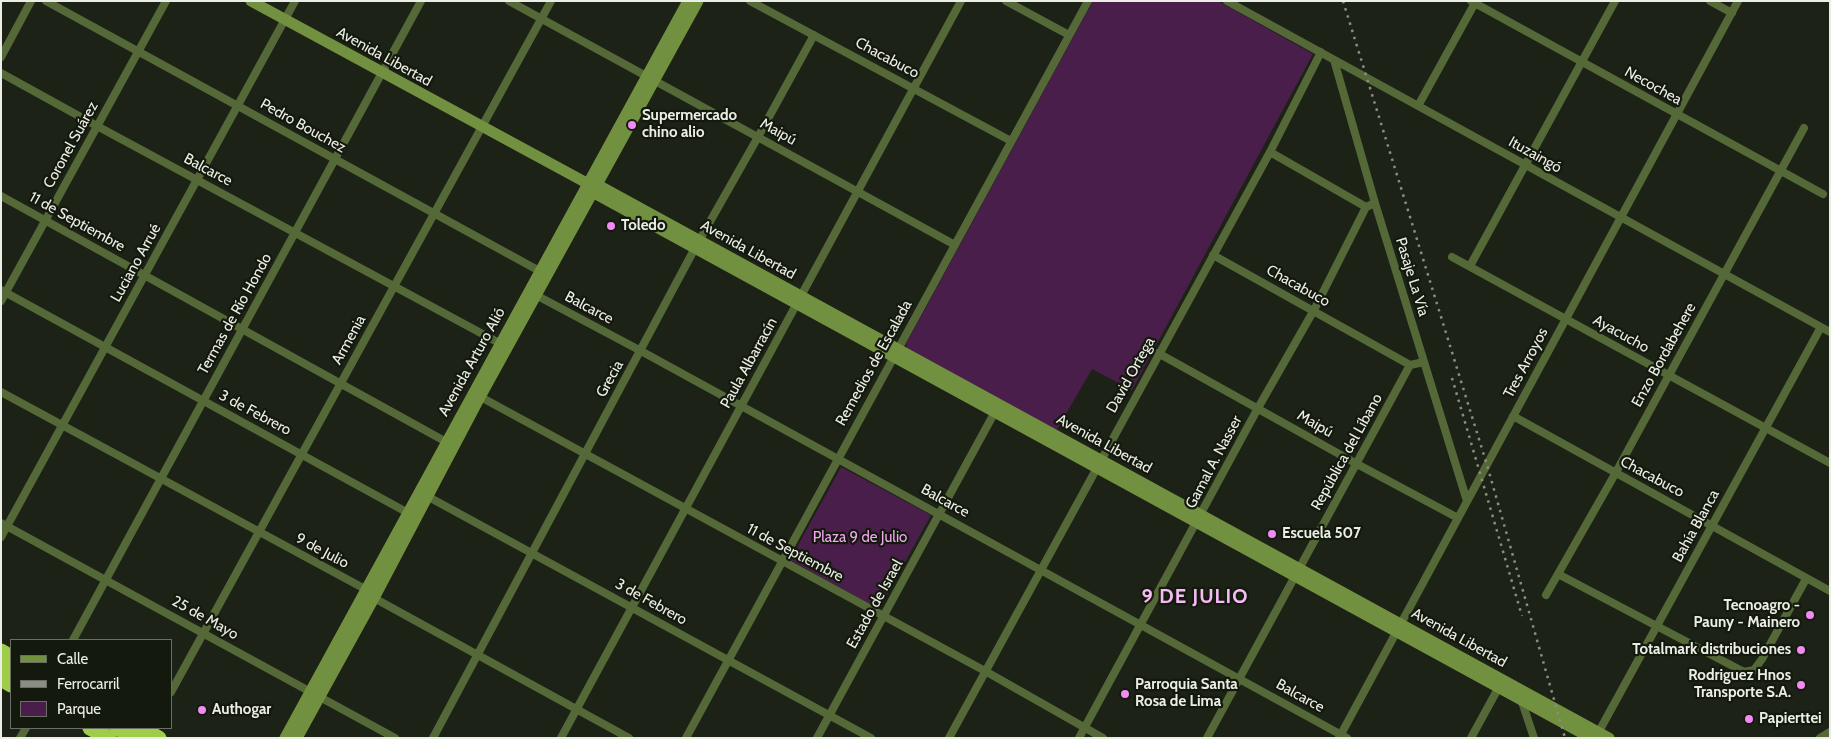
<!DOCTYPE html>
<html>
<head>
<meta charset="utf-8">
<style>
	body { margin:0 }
	#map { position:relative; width:1831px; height:739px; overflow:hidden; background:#1d2216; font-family:Cabin,sans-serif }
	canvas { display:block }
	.frame { position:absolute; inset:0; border:2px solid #ebeee6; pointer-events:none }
	.legend { position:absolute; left:10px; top:639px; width:162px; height:90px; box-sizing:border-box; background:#14190d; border:1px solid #6a6e64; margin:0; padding:6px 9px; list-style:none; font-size:15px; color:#ebeee6 }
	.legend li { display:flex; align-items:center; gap:10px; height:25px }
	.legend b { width:25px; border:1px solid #6a6e64 }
</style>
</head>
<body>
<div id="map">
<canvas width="1831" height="739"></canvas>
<div class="frame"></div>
<ul class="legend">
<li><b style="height:6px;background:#729140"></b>Calle</li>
<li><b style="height:6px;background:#8a8d84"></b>Ferrocarril</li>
<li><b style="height:14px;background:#491e4a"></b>Parque</li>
</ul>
</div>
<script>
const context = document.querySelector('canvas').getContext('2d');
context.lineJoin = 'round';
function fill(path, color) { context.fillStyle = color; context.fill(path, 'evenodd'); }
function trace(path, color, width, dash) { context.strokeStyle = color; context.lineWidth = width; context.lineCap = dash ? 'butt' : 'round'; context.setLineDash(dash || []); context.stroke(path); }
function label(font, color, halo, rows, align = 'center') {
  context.font = font + ' Cabin,sans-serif'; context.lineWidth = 4.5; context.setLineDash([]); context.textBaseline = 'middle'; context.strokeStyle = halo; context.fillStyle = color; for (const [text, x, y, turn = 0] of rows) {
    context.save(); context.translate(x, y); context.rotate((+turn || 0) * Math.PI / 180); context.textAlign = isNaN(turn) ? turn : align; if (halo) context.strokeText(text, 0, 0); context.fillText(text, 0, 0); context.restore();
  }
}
const green = new Path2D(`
	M 1093,1 L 1218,1 L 1313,54 L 1132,390 L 1092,369 L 1056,431 L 907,349 L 906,344 Z
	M 841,467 L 931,515 L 879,609 L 790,560 Z`);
const street = new Path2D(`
	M 46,1 L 545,274
	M 509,1 L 955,245
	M 750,1 L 1011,141
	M 1006,1 L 1069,35
	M 1227,1 L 1830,332
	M 1471,1 L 1823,194
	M 1710,1 L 1732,13
	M 1,57 L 31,1
	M 1334,60 L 1375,203 L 1467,501
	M 1,73 L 97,126 L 503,345
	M 1418,106 L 1476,1
	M 1270,152 L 1366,207
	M 1,196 L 450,444
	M 1213,255 L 1410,365 L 1424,362
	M 1452,257 L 1830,463
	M 1470,266 L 1615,1
	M 1,290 L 410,514
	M 532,293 L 641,351 L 1347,738
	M 1,301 L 166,1
	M 1158,353 L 1357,464 L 1458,518
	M 1,392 L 365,589 L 374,598 L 629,738
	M 477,395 L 985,671 L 1103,738
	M 1513,416 L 1830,591
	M 425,495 L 871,738
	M 1,523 L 395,738
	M 1,537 L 295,1
	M 1558,574 L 1744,672 L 1754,670 L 1762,659 L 1806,579
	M 1546,595 L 1615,474 L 1804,128
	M 73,640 L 421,1
	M 171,692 L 551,1
	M 1521,699 L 1534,738
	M 1597,735 L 1821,327
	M 20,738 L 26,728
	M 433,738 L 695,248 L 758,137 L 814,35
	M 561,738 L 961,1
	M 686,738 L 1088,1
	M 817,738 L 997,408
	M 949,738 L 1270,152 L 1321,52
	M 1079,738 L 1258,408 L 1314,310 L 1366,207 L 1375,203
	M 1207,738 L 1410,365
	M 1339,738 L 1738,1
	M 1471,738 L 1500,685
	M 1820,738 L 1830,732`);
const secondary = new Path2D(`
	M 251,1 L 583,181 L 598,185 L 1609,738
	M 584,182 L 594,193 L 1591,738
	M 285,738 L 688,1
	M 297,738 L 374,598 L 480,397 L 698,1`);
const highway = new Path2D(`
	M 1,651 L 11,657
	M 1,665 L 11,670
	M 1,679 L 11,685
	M 90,728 L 109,738
	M 117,728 L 135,738
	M 141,728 L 159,738`);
const rail = new Path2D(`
	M 1343,1 L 1487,465 L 1565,738
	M 1452,378 L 1522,616`);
const markers = [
	[632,125,5,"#f28af3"],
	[611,226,5,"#f28af3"],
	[1272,534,5,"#f28af3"],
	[1810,615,5,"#f28af3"],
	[1801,650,5,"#f28af3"],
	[1801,685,5,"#f28af3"],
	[1125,694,5,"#f28af3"],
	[202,710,5,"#f28af3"],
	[1749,719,5,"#f28af3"]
];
const streetNames = [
	["Avenida Libertad",384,57,29],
	["Chacabuco",887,58,28],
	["Necochea",1653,86,29],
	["Pedro Bouchez",303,126,29],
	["Maipú",778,132,29],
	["Coronel Suárez",71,145,-61],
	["Ituzaingó",1535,155,29],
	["Balcarce",208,170,28],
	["11 de Septiembre",77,222,29],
	["Avenida Libertad",748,250,29],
	["Luciano Arrué",136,263,-61],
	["Pasaje La Vía",1412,277,73],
	["Chacabuco",1298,286,29],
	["Balcarce",589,308,28],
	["Termas de Río Hondo",235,314,-61],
	["Ayacucho",1621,334,29],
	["Armenia",349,340,-61],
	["Enzo Bordabehere",1664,355,-61],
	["Avenida Arturo Alió",472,362,-61],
	["Paula Albarracín",749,363,-61],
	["Remedios de Escalada",874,363,-61],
	["Tres Arroyos",1526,363,-62],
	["David Ortega",1131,375,-61],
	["Grecia",610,379,-61],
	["3 de Febrero",255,413,28],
	["Maipú",1315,424,30],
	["Avenida Libertad",1104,444,29],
	["República del Líbano",1347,452,-61],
	["Gamal A. Nasser",1214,462,-62],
	["Chacabuco",1652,477,28],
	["Balcarce",945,501,29],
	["Bahía Blanca",1696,526,-61],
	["9 de Julio",322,551,28],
	["11 de Septiembre",795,553,28],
	["3 de Febrero",651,602,29],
	["Estado de Israel",875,604,-61],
	["25 de Mayo",205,618,29],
	["Avenida Libertad",1459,638,29],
	["Balcarce",1300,696,29]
];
const poiNames = [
	["Supermercado",642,116],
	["chino alio",642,133],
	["Toledo",621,226],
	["Escuela 507",1282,534],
	["Tecnoagro -",1800,606,"right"],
	["Pauny - Mainero",1800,623,"right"],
	["Totalmark distribuciones",1791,650,"right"],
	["Rodriguez Hnos",1791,676,"right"],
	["Transporte S.A.",1791,693,"right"],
	["Parroquia Santa",1135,685],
	["Rosa de Lima",1135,702],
	["Authogar",212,710],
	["Papierttei",1759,719]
];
const parkNames = [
	["Plaza 9 de Julio",860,538]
];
const districtNames = [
	["9 DE JULIO",1195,597]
];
fill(green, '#491e4a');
trace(street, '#556838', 8);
trace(secondary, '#729140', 11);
trace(highway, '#9ecd49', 15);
trace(rail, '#8a8d84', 2.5, [2.5, 5]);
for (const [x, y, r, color] of markers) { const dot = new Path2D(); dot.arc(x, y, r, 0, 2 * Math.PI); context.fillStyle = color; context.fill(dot); trace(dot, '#14190d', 2); }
label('15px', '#ebeee6', '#14190d', streetNames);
label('bold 15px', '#ebeee6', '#14190d', poiNames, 'left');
label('15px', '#f4a5f4', '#14190d', parkNames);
context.letterSpacing = '1px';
label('bold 20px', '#f5bbf4', '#14190d', districtNames);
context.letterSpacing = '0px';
</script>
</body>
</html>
